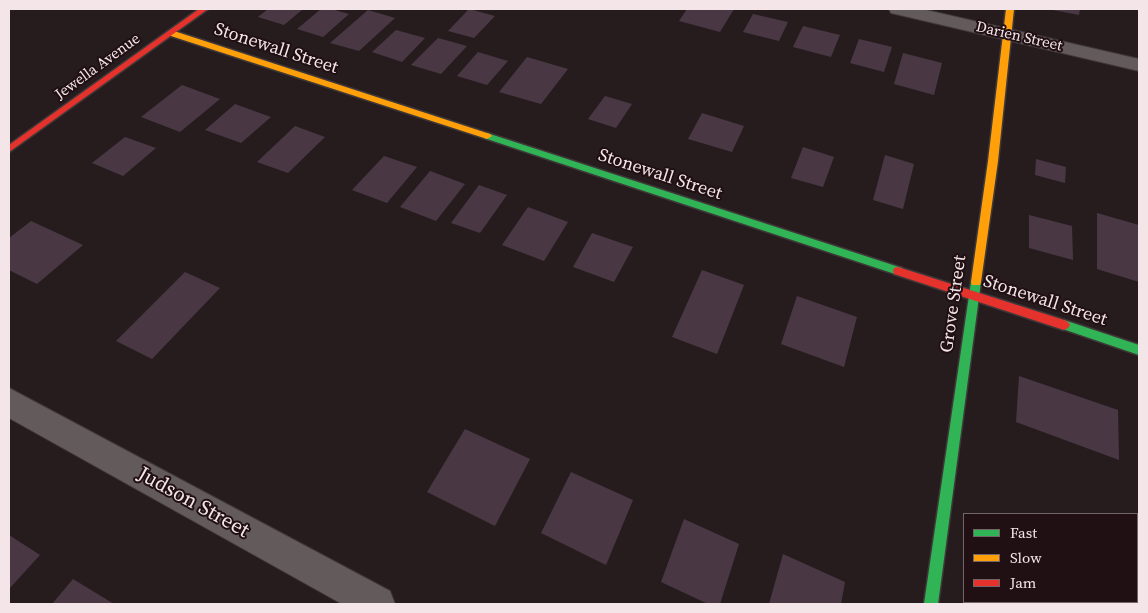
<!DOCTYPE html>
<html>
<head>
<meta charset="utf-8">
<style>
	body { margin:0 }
	#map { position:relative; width:1148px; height:613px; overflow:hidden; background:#261c1e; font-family:"Source Serif 4",serif }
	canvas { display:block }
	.frame { position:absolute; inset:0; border:10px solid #f3e5e8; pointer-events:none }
	.legend { position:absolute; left:963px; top:513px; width:175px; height:90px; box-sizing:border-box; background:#200f13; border:1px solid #746568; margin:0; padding:6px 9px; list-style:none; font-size:15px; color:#f3e5e8 }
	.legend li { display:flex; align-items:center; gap:10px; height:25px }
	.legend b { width:25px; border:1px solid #746568 }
</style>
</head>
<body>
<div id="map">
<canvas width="1148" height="613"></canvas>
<div class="frame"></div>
<ul class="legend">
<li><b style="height:6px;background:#30b455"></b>Fast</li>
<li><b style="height:6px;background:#ff9f0a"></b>Slow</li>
<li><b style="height:6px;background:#e5322d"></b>Jam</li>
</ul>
</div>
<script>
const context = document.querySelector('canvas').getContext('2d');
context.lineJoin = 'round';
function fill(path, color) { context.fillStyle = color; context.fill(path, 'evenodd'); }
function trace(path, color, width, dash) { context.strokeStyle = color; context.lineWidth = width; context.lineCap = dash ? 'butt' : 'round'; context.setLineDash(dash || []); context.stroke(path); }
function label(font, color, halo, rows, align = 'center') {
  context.font = font + ' "Source Serif 4",serif'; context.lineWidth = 4; context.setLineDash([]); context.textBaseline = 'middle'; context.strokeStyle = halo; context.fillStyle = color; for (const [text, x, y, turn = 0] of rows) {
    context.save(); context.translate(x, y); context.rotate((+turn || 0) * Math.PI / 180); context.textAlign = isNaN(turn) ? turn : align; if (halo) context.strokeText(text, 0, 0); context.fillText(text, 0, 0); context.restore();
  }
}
const building = new Path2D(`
	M 268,9 L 303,9 L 284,25 L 258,17 Z
	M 321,9 L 331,9 L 349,14 L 323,37 L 297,29 Z
	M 469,9 L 495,16 L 474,38 L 448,31 Z
	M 687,9 L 734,9 L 720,32 L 679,21 Z
	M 1053,9 L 1080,9 L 1079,15 L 1053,10 Z
	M 368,10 L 395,18 L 359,51 L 330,43 Z
	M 753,14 L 788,22 L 779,41 L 743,32 Z
	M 803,26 L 840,35 L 831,57 L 793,47 Z
	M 396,30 L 425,38 L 402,62 L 372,52 Z
	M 438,38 L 467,46 L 441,74 L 411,65 Z
	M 859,39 L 892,47 L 884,72 L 850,63 Z
	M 478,52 L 508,61 L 487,85 L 457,76 Z
	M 903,53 L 942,63 L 934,95 L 894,84 Z
	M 527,57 L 568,69 L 541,104 L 499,92 Z
	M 182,85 L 220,99 L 180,132 L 141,117 Z
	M 605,96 L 632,104 L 616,128 L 588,119 Z
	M 235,104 L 271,117 L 241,143 L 205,130 Z
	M 702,113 L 744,126 L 732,152 L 688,139 Z
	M 295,126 L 325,137 L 288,173 L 257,162 Z
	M 125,137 L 156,148 L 123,176 L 92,163 Z
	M 803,147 L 834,157 L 823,187 L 791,178 Z
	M 885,155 L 914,164 L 903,209 L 873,200 Z
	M 384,156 L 417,167 L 387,203 L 352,190 Z
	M 1036,159 L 1066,167 L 1065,183 L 1035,175 Z
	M 430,171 L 465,184 L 436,221 L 400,207 Z
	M 479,185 L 507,195 L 480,233 L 451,223 Z
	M 528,207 L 568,222 L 544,261 L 502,245 Z
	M 1097,213 L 1139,225 L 1139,282 L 1097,269 Z
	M 1029,215 L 1072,226 L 1073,260 L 1029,248 Z
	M 31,221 L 83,245 L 37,284 L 9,270 L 9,238 Z
	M 592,233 L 633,247 L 614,282 L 573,267 Z
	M 702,270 L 744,285 L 717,354 L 672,337 Z
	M 185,272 L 220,288 L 152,359 L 116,341 Z
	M 797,296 L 857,317 L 844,367 L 781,344 Z
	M 1019,376 L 1118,410 L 1119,460 L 1016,422 Z
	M 465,429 L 530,459 L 495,526 L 427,492 Z
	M 571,472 L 633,500 L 606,565 L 541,533 Z
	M 684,519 L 739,544 L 720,604 L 708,604 L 661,582 Z
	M 9,535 L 40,555 L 9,589 Z
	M 783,554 L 845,582 L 841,604 L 769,604 Z
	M 73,579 L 114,604 L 52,604 Z`);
const street = new Path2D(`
	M 889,9 L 922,9 L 1139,59 L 1139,71 L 891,13 Z
	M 9,388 L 390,591 L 395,604 L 342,604 L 9,418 Z`);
const fast = new Path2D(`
	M 487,133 L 902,268 L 903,271 L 898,275 L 484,138 L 484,134 Z
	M 976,278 L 980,279 L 981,282 L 938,604 L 924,604 L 971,282 L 972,279 Z
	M 1064,320 L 1139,345 L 1139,355 L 1060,328 L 1058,325 L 1060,322 Z`);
const slow = new Path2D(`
	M 1006,9 L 1014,9 L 998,161 L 981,282 L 980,285 L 972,285 L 971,282 L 988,161 Z
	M 168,31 L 174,31 L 490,134 L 492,136 L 487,139 L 484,138 L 168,35 Z`);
const jam = new Path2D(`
	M 199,9 L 208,9 L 9,152 L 9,145 Z
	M 898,267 L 1064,320 L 1068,322 L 1070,325 L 1068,328 L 1064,330 L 894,274 L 893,271 L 894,268 Z`);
const farStreetnames = [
	["Darien Street",1019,37,13],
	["Jewella Avenue",98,67,-36]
];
const streetNames = [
	["Stonewall Street",276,49,18],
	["Stonewall Street",660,175,18],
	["Stonewall Street",1045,301,18],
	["Grove Street",954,304,-82]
];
const nearStreetnames = [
	["Judson Street",193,503,29]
];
fill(building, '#493844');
trace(street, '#3f3839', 2);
trace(fast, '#3f3839', 3);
trace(slow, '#3f3839', 3);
trace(jam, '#3f3839', 3);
fill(street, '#635a5c');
fill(fast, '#30b455');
fill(slow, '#ff9f0a');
fill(jam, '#e5322d');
label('15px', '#f3e5e8', '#200f13', farStreetnames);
label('18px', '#f3e5e8', '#200f13', streetNames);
label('21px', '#f3e5e8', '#200f13', nearStreetnames);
</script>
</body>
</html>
